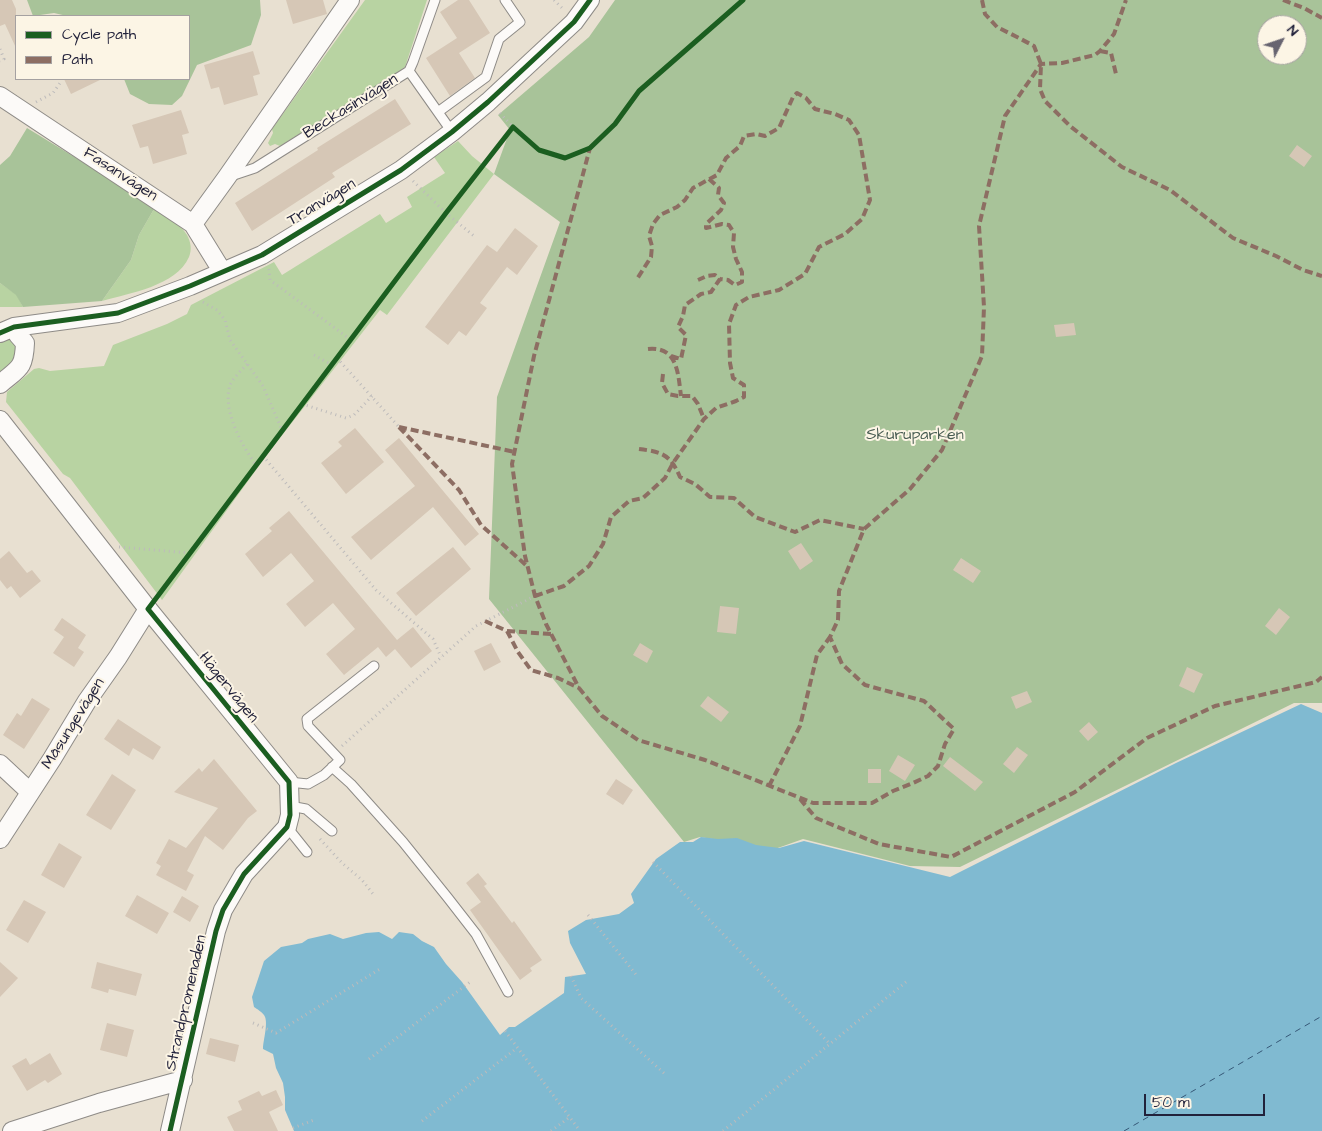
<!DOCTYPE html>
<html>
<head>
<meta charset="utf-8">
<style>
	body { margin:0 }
	#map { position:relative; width:1322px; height:1131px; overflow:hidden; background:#e8e0d1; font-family:"Architects Daughter",sans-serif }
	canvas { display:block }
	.legend { position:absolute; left:15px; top:15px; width:175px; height:65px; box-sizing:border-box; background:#fcf5e5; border:1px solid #a5a1a1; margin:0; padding:6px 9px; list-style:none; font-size:15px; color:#22223b }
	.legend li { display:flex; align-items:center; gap:10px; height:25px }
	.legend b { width:25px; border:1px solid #a5a1a1 }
	.north { position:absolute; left:1257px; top:15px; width:50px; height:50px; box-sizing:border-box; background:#fcf5e5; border:1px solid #a5a1a1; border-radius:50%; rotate:49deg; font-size:14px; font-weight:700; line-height:20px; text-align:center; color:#22223b }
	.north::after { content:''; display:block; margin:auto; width:18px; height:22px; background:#676470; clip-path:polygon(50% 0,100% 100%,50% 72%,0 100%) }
	.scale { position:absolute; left:1144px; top:1094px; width:121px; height:22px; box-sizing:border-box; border:2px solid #22223b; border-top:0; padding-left:6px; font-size:15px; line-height:18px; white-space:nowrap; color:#22223b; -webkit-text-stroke:4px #fcf5e5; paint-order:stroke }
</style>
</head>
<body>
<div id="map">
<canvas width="1322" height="1131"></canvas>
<ul class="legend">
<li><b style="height:6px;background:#1b5e20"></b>Cycle path</li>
<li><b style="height:6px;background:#8d6e63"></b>Path</li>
</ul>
<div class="north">N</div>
<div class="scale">50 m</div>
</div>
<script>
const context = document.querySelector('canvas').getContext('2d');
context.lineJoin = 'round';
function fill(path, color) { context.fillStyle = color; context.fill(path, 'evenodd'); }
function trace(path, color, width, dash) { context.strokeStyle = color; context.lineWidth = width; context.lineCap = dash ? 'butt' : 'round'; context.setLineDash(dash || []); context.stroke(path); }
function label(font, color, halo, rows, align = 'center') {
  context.font = font + ' "Architects Daughter",sans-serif'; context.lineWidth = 4; context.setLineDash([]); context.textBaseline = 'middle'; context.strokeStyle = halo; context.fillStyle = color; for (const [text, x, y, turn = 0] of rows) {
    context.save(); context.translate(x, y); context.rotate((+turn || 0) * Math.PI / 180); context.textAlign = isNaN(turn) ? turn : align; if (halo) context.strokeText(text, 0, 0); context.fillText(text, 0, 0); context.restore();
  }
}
const green = new Path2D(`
	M 365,0 L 427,0 L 405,67 L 380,84 L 280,146 L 275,144 L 270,146 L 268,143 L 273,133 L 272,129 Z
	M 458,141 L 472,156 L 494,174 L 387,315 L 380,310 L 269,452 L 162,600 L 70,478 L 63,474 L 6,402 L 7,392 L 34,369 L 39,368 L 50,371 L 104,366 L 113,345 L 167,324 L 187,314 L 191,305 L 274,262 L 282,275 L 380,214 L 386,223 L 412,207 L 407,197 L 445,173 L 434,157 Z
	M 154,209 C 165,216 180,223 187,235 C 191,242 192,250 189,257 C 176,286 130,293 102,301 L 131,260 L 139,235 Z
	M 0,283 L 17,295 L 23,307 L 0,307 Z
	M 11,339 L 18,345 L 16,359 L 0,374 L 0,343 L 5,340 Z`);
const forest = new Path2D(`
	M 27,0 L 260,0 L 261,15 L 251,45 L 197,65 L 182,96 L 172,105 L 149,104 L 130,94 L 124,79 L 189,79 L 189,16 L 67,16 L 54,13 L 33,16 Z
	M 615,0 L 1322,0 L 1322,703 L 1294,703 L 960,867 L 910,866 L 803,839 L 775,849 L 700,837 L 684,842 L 489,599 L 497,397 L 560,222 L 494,174 L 510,130 L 498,115 L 589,37 ZM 1267,25 L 1297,25 L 1297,55 L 1267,55 Z
	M 27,128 L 99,172 L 154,209 L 139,235 L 131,260 L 102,301 L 23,307 L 16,295 L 0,283 L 0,165 L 10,156 Z`);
const water = new Path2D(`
	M 1301,704 L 1322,713 L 1322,1131 L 294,1131 L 285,1110 L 285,1097 L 283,1083 L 276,1068 L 273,1054 L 263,1049 C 263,1040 269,1022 264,1015 C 262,1012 257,1009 254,1007 L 252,997 L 264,961 L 281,947 L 302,943 L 308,939 L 330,934 L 343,939 L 366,933 L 379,932 L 392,939 L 399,932 L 413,934 L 422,941 L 434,947 L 446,964 L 462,982 L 500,1035 L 509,1027 L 515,1027 L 564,993 L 565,977 L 586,974 L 570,943 L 568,931 L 586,920 L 619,914 L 634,903 L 631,894 L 656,859 L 680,842 L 693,842 L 701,837 L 718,839 L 737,838 L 756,845 L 779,848 L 804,841 L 950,877 L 1176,763 Z`);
const ferry = new Path2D(`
	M 1124,1131 L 1322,1016`);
const building = new Path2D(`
	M 0,0 L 12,0 L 16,9 L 16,48 L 5,24 L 0,26 Z
	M 286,0 L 323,0 L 327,14 L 293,24 Z
	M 458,0 L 469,0 L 490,33 L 459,53 L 475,78 L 450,96 L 426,58 L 457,38 L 440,12 Z
	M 253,51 L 260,74 L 253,76 L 258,95 L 224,105 L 219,87 L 211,89 L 204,65 Z
	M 64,79 L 102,79 L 71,94 Z
	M 395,99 L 411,124 L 332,173 L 335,177 L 252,231 L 235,203 L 318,150 L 317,148 Z
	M 181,110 L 189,133 L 182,135 L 187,154 L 153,164 L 148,146 L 140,148 L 132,125 Z
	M 1297,145 L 1312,156 L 1304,167 L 1289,156 Z
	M 515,228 L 538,246 L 517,275 L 507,267 L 480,303 L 487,308 L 466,336 L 459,331 L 448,345 L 425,327 L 487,245 L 497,252 Z
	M 1074,323 L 1076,335 L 1056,337 L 1054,325 Z
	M 355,428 L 384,462 L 346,494 L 321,463 L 342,446 L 338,442 Z
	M 399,438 L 479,534 L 465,546 L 433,507 L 371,560 L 351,537 L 415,486 L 385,450 Z
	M 289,511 L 397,640 L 413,627 L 432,651 L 411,668 L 395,649 L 386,657 L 378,647 L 344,675 L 326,654 L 355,629 L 333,603 L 305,627 L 286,604 L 314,581 L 291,553 L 263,577 L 245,554 L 272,531 L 269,528 Z
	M 801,543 L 813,561 L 800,570 L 788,551 Z
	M 453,547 L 471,569 L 416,616 L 396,593 Z
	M 9,551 L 27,573 L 32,570 L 41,581 L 20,598 L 11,586 L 7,589 L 0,580 L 0,559 Z
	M 961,558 L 981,571 L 973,583 L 953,570 Z
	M 720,606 L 739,608 L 736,634 L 717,632 Z
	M 1279,608 L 1290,617 L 1276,635 L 1265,626 Z
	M 62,618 L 86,635 L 78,648 L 84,652 L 74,667 L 53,653 L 64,637 L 54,630 Z
	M 491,643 L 501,662 L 484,671 L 474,651 Z
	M 640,643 L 653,651 L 647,663 L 633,655 Z
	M 1187,667 L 1203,674 L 1194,693 L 1179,686 Z
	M 1027,691 L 1032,702 L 1016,709 L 1011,697 Z
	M 708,696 L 729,712 L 721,722 L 700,706 Z
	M 32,698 L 50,709 L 24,749 L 3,735 L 17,713 L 21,716 Z
	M 118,719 L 161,747 L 153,760 L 133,748 L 129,756 L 104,739 Z
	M 1089,722 L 1098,732 L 1088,741 L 1079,731 Z
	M 1017,747 L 1028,755 L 1014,773 L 1003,764 Z
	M 898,755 L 915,765 L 905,781 L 889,771 Z
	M 950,757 L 983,782 L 975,791 L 943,766 Z
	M 214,759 L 257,811 L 248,818 L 223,850 L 205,836 L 187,871 L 194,875 L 186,891 L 156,875 L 161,866 L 156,863 L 169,839 L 186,848 L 218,808 L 174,792 L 199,768 L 202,772 Z
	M 868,769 L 881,769 L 881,783 L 868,783 Z
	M 112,774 L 136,790 L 111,830 L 86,815 Z
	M 616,779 L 633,790 L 623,805 L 606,794 Z
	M 59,843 L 82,857 L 64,888 L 41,875 Z
	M 478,873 L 487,884 L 484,886 L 512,923 L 514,921 L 542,960 L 530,968 L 532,971 L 520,980 L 470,910 L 481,902 L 466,883 Z
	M 137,895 L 169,913 L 157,934 L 125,916 Z
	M 182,896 L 199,906 L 190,922 L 173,912 Z
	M 24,900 L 46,912 L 28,943 L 6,930 Z
	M 0,962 L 18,978 L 0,997 Z
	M 97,962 L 142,974 L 136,996 L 109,989 L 108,993 L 91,988 Z
	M 107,1023 L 134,1030 L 127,1057 L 100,1050 Z
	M 210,1038 L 239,1045 L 235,1062 L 206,1054 Z
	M 50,1053 L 62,1074 L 48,1083 L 45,1080 L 27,1091 L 12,1066 L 26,1058 L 30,1065 Z
	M 276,1090 L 283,1105 L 269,1112 L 278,1131 L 234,1131 L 227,1117 L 242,1110 L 238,1101 L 259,1091 L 262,1096 Z`);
const path = new Path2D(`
	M 554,0 L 564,10
	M 0,49 L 4,59 L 0,61
	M 36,102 L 53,93 L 60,83
	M 500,113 L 513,127
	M 413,181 L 446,213 L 474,236
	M 269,269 L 270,280 L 351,340
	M 203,302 L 217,310 L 225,320 L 230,340 L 263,386 L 282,430
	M 314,355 L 332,365
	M 337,358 L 399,427
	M 247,364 C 242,370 233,378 230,385 C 222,410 242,446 256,465
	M 302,404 L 346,418 L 354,415 L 372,396
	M 263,456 L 376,590 L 433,639 L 441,657
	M 119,547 L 190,553
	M 342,746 L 476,626 L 535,596
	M 320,839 L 342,863 L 362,880 L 373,894
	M 653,862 L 830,1044
	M 588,915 L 638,977
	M 571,976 L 581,998 L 665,1074
	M 253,1023 L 276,1033 L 380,969
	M 505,1031 L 580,1131
	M 369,1059 L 470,982
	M 422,1121 L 517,1048
	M 293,1128 L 314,1120
	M 551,1131 L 570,1117
	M 723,1131 L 906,982`);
const lane = new Path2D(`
	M 409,71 L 452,132
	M 438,112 L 486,77 L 499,39 L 520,22 L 505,0
	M 231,176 L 255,168 L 409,71 L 413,62 L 435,0
	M 332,767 L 351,784 L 403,842 L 448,898 L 476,934 L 508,992
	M 289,782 L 308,784 L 324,775 L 340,760 L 308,726 L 307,719 L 374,666
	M 290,806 L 306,809 L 332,831
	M 287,827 L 307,852`);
const street = new Path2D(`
	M 0,96 L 193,224 L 222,271
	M 193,224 L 227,177 L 350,0
	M 0,333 L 14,327 L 118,313 L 190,286 L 262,255 L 401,170 L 452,132 L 488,102 L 574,22 L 590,0
	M 0,384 C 19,368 24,369 25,343 L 18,335 L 14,327
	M 0,420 L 148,609 L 289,782 L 290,815 L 287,827 L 244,874 L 223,910 L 216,931 L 170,1131
	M 0,764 L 30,792
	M 0,839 L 52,759 L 87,701 L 118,657 L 148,609
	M 12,1131 L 99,1103 L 183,1080`);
const quiet = new Path2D(`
	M 982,0 L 985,14 L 997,27 L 1017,37 L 1034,46 L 1041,64 L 1040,89 L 1045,101 L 1070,126 L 1122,167 L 1170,190 L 1233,238 L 1276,256 L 1303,270 L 1322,276
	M 1283,0 L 1304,8 L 1322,18
	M 1100,51 L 1111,53 L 1116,74
	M 592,146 L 590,148 L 534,356 L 512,464 L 525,556 L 535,596 L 546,624 L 579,688 L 602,716 L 638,740 L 705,760 L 813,803 L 872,803 L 893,791 L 913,783 L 928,776 L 938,766 L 945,744 L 954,729 L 924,701 L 865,685 L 842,664 L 830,637 L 838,620 L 839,591 L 864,529 L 910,489 L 942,450 L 982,356 L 984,307 L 979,226 L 1005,116 L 1041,64 L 1062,63 L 1095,55 L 1100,51 L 1114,34 L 1126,0
	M 709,179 L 719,188 L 718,195 L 724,203 L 721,210 L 706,224 L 706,228 L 722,224 L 729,225 L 734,233 L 733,247 L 736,259 L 742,272 L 742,282 L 735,285 L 728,280 L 720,279
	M 648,349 C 678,346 678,374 681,396
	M 671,356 L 681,359 L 686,335 L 678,327 L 683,316 L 685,305 L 701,294 L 711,292 L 720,279 L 715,275 L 707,276 L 698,280
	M 663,374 L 662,383 L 668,394 L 678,396 L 692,396 L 698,404 L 704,419
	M 399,427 L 459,490 L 481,525 L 527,566
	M 399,427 L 515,452
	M 639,449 C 662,452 670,454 680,477 L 695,484 L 710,497 L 734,498 L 755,517 L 795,532 L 820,520 L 864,529
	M 535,596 L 564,586 L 589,566 L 603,544 L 611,517 L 629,501 L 643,498 L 665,478 L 673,463 L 704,419 L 716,408 L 736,401 L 744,397 L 744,385 L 733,378 L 730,363 L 729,324 L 736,305 L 749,297 L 779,290 L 805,274 L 819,247 L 845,234 L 862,219 L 870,200 L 859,135 L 849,120 L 835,114 L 815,109 L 806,98 L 797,93 L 793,97 L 779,128 L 765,136 L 756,134 L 744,136 L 740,146 L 726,158 L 717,175 L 693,188 L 685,200 L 677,207 L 660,215 L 653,224 L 649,236 L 652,246 L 651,257 L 637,279
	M 485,621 L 507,631 L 518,652 L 531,670 L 558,678 L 579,688
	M 507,631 L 551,634
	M 769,786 L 800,726 L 817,655 L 830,637
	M 800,799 L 816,818 L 879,844 L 951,857 L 1075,792 L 1147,738 L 1215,706 L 1316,682 L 1322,677`);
const cycleway = new Path2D(`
	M 0,333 L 14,327 L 118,313 L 190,286 L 262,255 L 401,170 L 452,132 L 488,102 L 574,22 L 590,0
	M 170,1131 L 216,931 L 223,910 L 244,874 L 287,827 L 290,815 L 289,782 L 148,609 L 446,213 L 513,127 L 539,150 L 565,158 L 590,148 L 615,124 L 639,91 L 743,0`);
const streetNames = [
	["Beckasinvägen",351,107,-32],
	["Fasanvägen",120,175,33],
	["Tranvägen",322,203,-31],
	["Hägervägen",228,688,51],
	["Måsungevägen",74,724,-58],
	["Strandpromenaden",187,1003,-77]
];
const parkNames = [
	["Skuruparken",915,436]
];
fill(green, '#b8d3a2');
fill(forest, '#a8c399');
fill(water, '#80bad1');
trace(ferry, '#365877', 1, [6, 5]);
fill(building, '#d6c7b6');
trace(lane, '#8e8b87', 11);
trace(street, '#8e8b87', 20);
trace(path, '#bdbbbb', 3, [1, 4]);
trace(lane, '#fcfaf8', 9);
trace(street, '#fcfaf8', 18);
trace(quiet, '#8d6e63', 4, [8, 4]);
trace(cycleway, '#1b5e20', 5);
label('16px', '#22223b', '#fcf5e5', streetNames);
label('16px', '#485c52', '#fcf5e5', parkNames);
</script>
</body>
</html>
